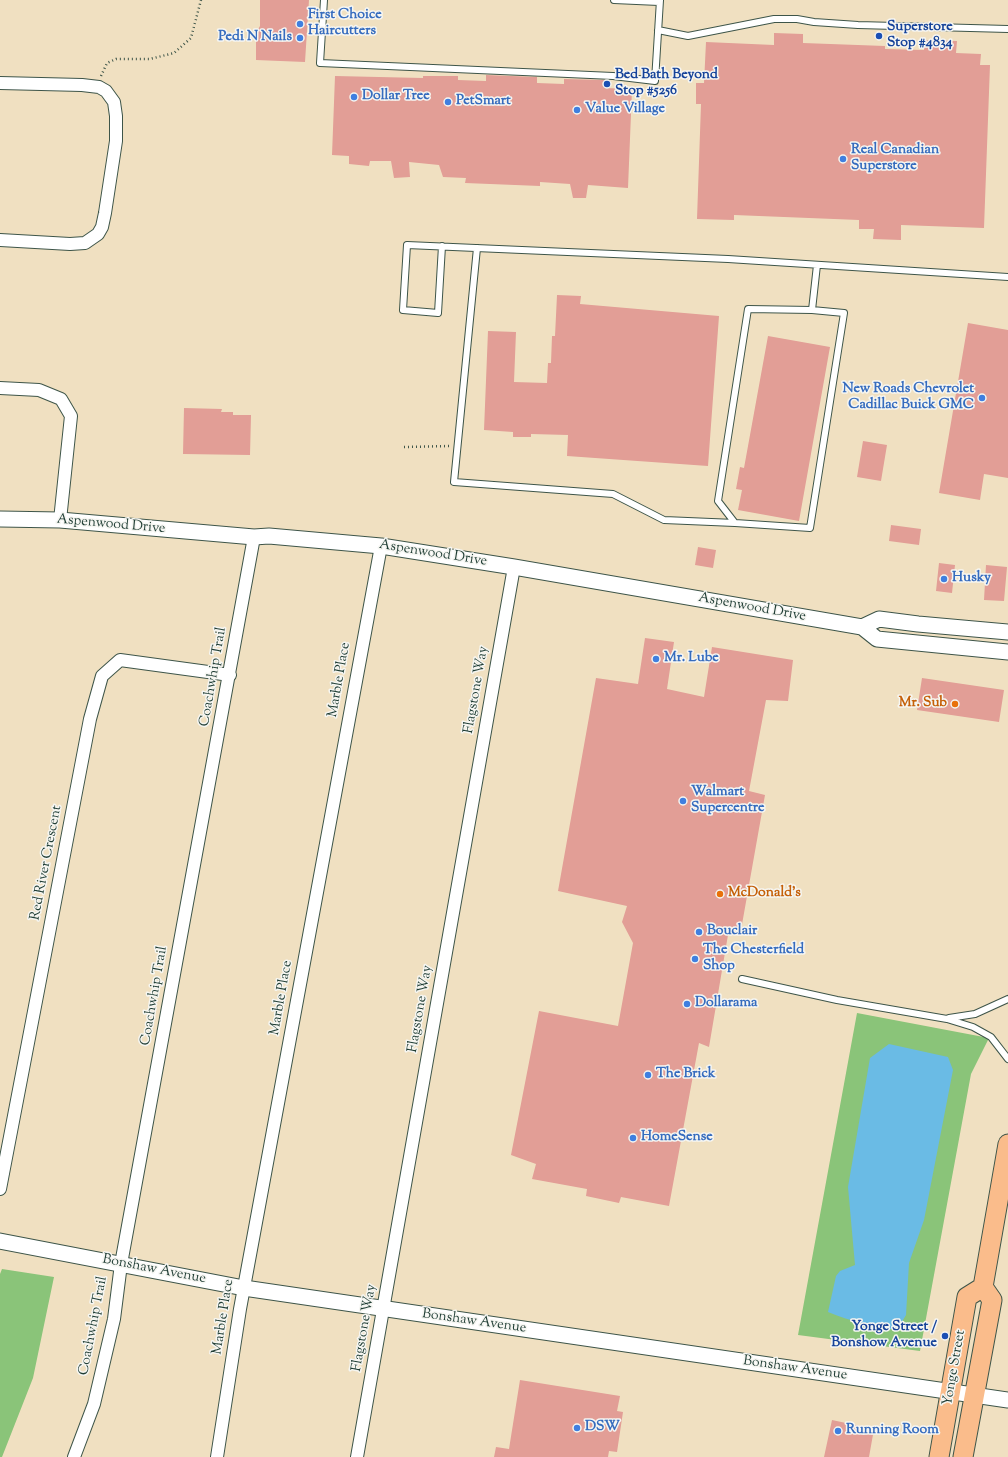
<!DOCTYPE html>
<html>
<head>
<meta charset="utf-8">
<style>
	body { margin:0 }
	canvas { display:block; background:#f0e0c1 }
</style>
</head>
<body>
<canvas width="1008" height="1457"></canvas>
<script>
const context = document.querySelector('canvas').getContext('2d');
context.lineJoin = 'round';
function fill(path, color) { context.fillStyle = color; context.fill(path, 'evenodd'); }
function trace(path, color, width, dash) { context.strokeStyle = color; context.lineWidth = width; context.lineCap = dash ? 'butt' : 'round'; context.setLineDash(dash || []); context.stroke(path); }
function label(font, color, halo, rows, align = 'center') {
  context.font = font + ' "Sorts Mill Goudy",serif'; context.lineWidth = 3; context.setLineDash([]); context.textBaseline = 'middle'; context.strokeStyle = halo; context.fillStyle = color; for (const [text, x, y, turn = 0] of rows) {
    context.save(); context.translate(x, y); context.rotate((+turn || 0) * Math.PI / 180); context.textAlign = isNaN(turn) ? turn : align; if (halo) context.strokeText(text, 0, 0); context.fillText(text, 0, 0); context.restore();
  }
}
const green = new Path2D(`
	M 857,1013 L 989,1038 L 971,1074 L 920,1351 L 798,1335 Z
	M 2,1269 L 54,1277 L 33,1378 L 2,1457 L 0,1457 L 0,1274 Z`);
const water = new Path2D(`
	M 889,1044 L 948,1057 L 953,1070 L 924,1220 L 909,1263 L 906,1315 L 897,1330 C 873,1327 850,1321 828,1312 L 836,1276 L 840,1271 L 855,1265 L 848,1187 L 870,1058 Z`);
const building = new Path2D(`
	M 260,0 L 309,0 L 305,62 L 256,60 L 256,33 L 260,26 Z
	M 774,33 L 803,34 L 803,43 L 885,46 L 885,49 L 924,50 L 924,40 L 957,41 L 956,53 L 981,54 L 980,65 L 990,65 L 984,228 L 901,225 L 901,240 L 873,239 L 874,229 L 859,229 L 859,220 L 734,215 L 734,220 L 697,219 L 701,104 L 696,104 L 696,83 L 704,83 L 706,42 L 774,45 Z
	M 486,75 L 537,77 L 537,83 L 564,84 L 564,79 L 604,80 L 604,88 L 632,89 L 628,188 L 588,185 L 586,198 L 573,198 L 570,184 L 540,182 L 540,186 L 465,183 L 466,178 L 443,177 L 439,165 L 409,162 L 410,177 L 394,178 L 391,161 L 370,161 L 369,166 L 349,164 L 349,156 L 332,155 L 335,76 L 423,78 L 423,76 L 458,76 L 458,80 L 486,81 Z
	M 557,295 L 581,296 L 580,304 L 719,316 L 708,466 L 567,456 L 568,435 L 531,434 L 531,437 L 513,437 L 513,432 L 484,430 L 488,331 L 516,332 L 514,382 L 547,383 L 548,363 L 551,363 L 552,336 L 555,336 Z
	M 968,323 L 1008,330 L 1008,478 L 984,474 L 980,500 L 939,493 Z
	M 768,336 L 830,347 L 799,521 L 738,510 L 742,490 L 736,489 L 740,467 L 744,468 Z
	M 184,408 L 222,409 L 221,412 L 233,412 L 233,415 L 251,415 L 250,455 L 183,454 Z
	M 863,441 L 887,445 L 881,481 L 857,477 Z
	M 891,525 L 921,529 L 919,545 L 889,541 Z
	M 698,547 L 716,550 L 713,568 L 695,565 Z
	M 939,563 L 955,565 L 952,593 L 936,591 Z
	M 986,565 L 1007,567 L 1004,601 L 984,600 Z
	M 645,638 L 674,642 L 667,689 L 704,697 L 712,647 L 793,660 L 788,701 L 766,700 L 749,791 L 765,795 L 741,930 L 729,929 L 709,1047 L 699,1043 L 669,1206 L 621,1197 L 619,1203 L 586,1196 L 587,1189 L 532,1179 L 536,1164 L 511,1155 L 539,1011 L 618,1026 L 633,943 L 622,922 L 627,906 L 558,891 L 596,678 L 638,684 Z
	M 922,678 L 1004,690 L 999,722 L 917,710 Z
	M 520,1380 L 620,1396 L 617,1411 L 623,1412 L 617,1452 L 609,1451 L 608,1457 L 494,1457 L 496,1447 L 509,1449 Z
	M 832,1420 L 874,1429 L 869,1457 L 824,1457 Z`);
const path = new Path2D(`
	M 101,76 L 107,63 L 116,59 L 150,59 L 174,53 L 191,38 L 201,0
	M 404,447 L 450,446`);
const service = new Path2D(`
	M 324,0 L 320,63 L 613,76 L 655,81 L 660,0
	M 614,0 L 659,2
	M 658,30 L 688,36 L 774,19 L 797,19 L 814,22 L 858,25 L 1008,29
	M 442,246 L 438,313 L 403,310 L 407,245 L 728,259 L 1008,277
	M 477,248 L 454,482 L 613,494 L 664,520 L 735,523
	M 812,310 L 844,313 L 810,528 L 735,523 L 718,501 L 748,309 L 812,310 L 817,265
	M 742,979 L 837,1000 L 947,1019 L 973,1027 L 991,1037 L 1008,1059
	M 949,1018 L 975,1014 L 1008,999`);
const minor = new Path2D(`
	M 0,83 L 82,85 L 99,87 L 106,91 L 114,102 L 116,116 L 116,141 L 105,213 L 102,227 L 98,234 L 85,243 L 70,244 L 0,240
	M 0,388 L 39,390 L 61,399 L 71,416 L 60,520
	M 0,1189 L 90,719 L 102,676 L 120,660 L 230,675
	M 74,1457 L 94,1404 L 114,1319 L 121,1264 L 254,537
	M 217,1457 L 240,1309 L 381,546
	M 357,1457 L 514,567`);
const tertiary = new Path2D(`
	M 0,519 L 60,520 L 254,537 L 269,536 L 381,546 L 514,567 L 862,627 L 877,639 L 1008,652
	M 862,627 L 879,619 L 918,624 L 1008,632
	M 0,1241 L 244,1288 L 1008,1400`);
const primary = new Path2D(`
	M 939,1457 L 967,1297 L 983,1287
	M 963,1457 L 992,1300 L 983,1287 L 1008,1144`);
const markers = [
	[300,24,4,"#3f7fe0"],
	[879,36,4,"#1a4fb4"],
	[300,38,4,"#3f7fe0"],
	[607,84,4,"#1a4fb4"],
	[354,97,4,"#3f7fe0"],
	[448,102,4,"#3f7fe0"],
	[577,110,4,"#3f7fe0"],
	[843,159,4,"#3f7fe0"],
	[982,398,4,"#3f7fe0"],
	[944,579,4,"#3f7fe0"],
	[656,659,4,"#3f7fe0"],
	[955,704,4,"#e8710a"],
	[683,801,4,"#3f7fe0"],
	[720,894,4,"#e8710a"],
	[699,932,4,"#3f7fe0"],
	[695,959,4,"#3f7fe0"],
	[687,1004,4,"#3f7fe0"],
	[648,1075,4,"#3f7fe0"],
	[633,1138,4,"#3f7fe0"],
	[945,1336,4,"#1a4fb4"],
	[577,1428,4,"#3f7fe0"],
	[838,1431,4,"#3f7fe0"]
];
const shopNames = [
	["First Choice",308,16],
	["Haircutters",308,32],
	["Pedi N Nails",292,38,"right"],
	["Dollar Tree",362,97],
	["PetSmart",456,102],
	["Value Village",585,110],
	["Real Canadian",851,151],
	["Superstore",851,167],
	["New Roads Chevrolet",974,390,"right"],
	["Cadillac Buick GMC",974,406,"right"],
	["Husky",952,579],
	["Mr. Lube",664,659],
	["Walmart",691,793],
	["Supercentre",691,809],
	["Bouclair",707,932],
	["The Chesterfield",703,951],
	["Shop",703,967],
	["Dollarama",695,1004],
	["The Brick",656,1075],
	["HomeSense",641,1138],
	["DSW",585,1428],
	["Running Room",846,1431]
];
const transitNames = [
	["Superstore",887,28],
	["Stop #4834",887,44],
	["Bed Bath Beyond",615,76],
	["Stop #5256",615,92],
	["Yonge Street /",937,1328,"right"],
	["Bonshow Avenue",937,1344,"right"]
];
const streetNames = [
	["Aspenwood Drive",111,525,5],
	["Aspenwood Drive",433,554,9],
	["Aspenwood Drive",752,608,10],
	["Coachwhip Trail",214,677,-80],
	["Marble Place",340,680,-80],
	["Flagstone Way",477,690,-80],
	["Red River Crescent",47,863,-79],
	["Coachwhip Trail",155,996,-80],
	["Marble Place",282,998,-80],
	["Flagstone Way",421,1009,-80],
	["Bonshaw Avenue",154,1270,11],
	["Marble Place",224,1317,-81],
	["Bonshaw Avenue",474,1322,8],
	["Coachwhip Trail",94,1326,-79],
	["Flagstone Way",365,1328,-80],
	["Yonge Street",955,1368,-80],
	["Bonshaw Avenue",795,1369,8]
];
const foodNames = [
	["Mr. Sub",947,704],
	["McDonald's",728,894,"left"]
];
fill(green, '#8ac479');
fill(water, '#6abbe5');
fill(building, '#e29e96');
trace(service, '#3e5549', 8);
trace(minor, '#3e5549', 14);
trace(tertiary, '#3e5549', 17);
trace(primary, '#3e5549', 21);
trace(path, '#3e5549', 2.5, [1, 3]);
trace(service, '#fff', 6);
trace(minor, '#fff', 12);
trace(tertiary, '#fff', 15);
trace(primary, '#fabc8b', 19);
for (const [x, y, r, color] of markers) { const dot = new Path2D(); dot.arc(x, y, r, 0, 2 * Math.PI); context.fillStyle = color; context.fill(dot); trace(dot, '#f6f6f2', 1.5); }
label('bold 14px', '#366cbe', '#f6f6f2', shopNames, 'left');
label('bold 14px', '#164399', '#f6f6f2', transitNames, 'left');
label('14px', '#1f3d34', '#f6f6f2', streetNames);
label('bold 14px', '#c56008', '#f6f6f2', foodNames, 'right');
</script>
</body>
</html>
